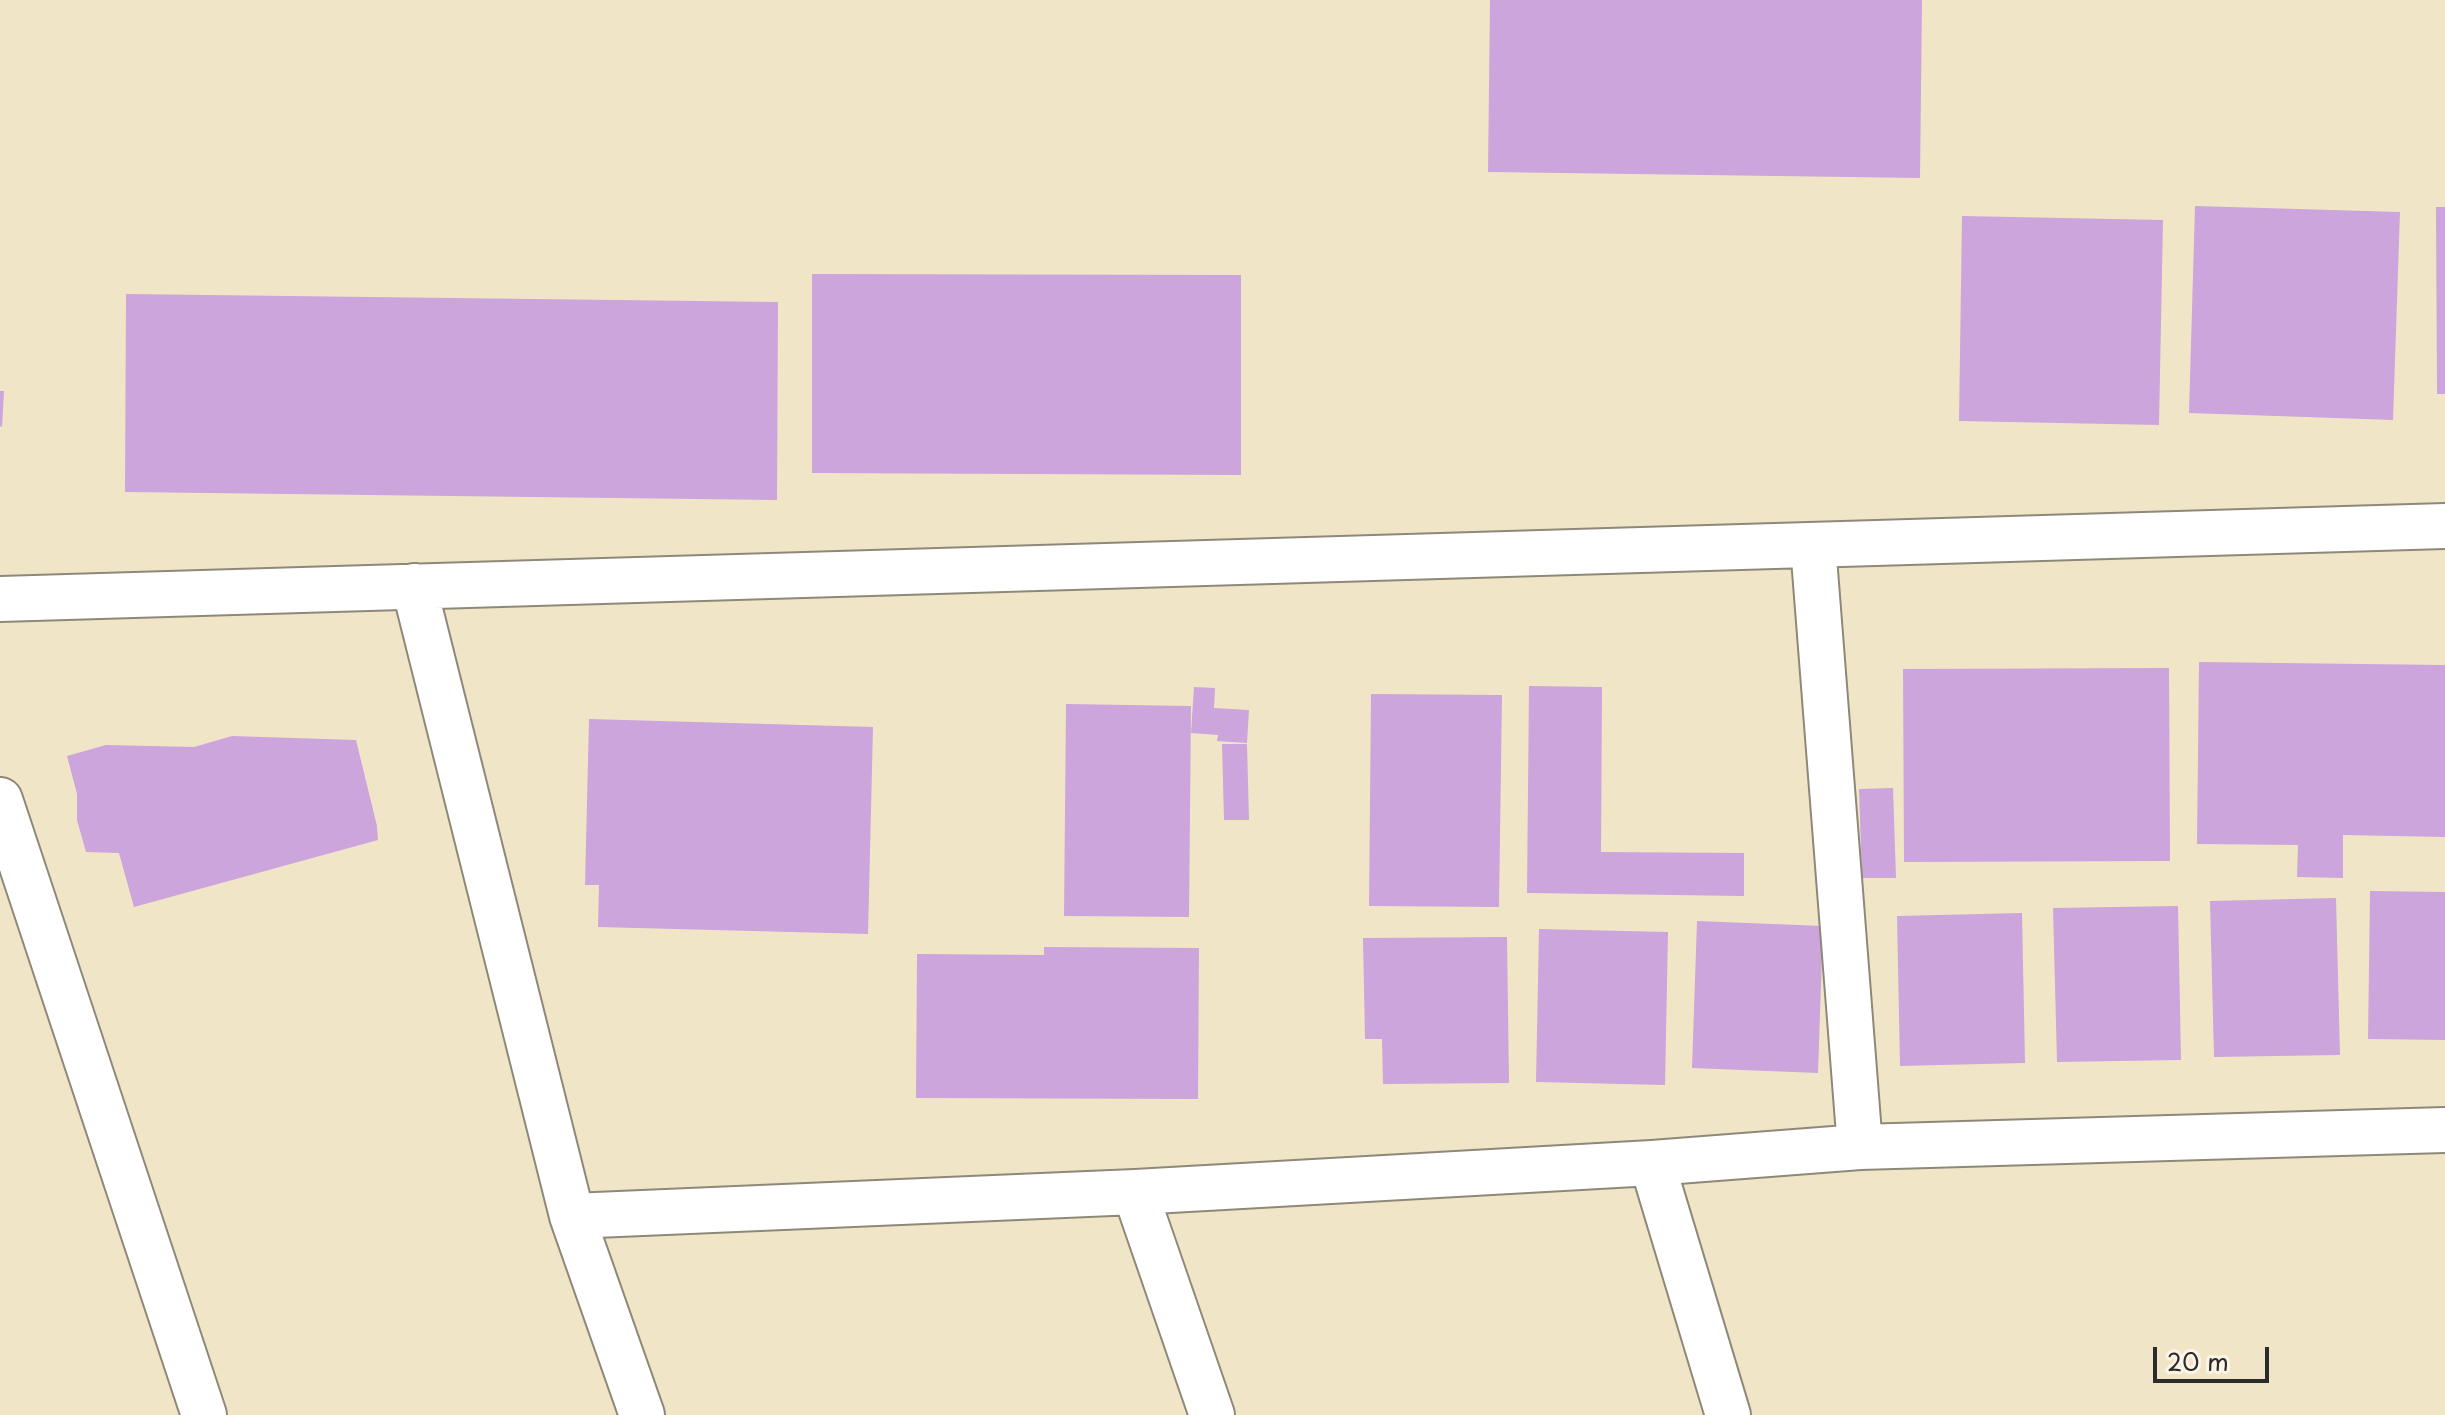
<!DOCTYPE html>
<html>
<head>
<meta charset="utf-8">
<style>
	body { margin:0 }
	#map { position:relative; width:2445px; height:1415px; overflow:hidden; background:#f0e6c7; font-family:"Playpen Sans",sans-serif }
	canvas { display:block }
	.scale { position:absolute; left:2153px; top:1347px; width:116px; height:36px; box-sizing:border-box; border:4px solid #2b2b2b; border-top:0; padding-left:10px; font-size:24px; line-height:28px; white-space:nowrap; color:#2b2b2b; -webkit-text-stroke:6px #fcf5e5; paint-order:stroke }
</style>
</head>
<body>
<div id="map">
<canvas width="2445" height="1415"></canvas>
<div class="scale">20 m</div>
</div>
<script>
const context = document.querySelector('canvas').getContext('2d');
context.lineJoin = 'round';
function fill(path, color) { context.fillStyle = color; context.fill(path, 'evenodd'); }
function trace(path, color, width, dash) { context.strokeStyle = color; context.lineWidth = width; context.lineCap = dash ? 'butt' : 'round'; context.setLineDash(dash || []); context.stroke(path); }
const building = new Path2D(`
	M 1490,0 L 1922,0 L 1920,178 L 1488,172 Z
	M 2195,206 L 2400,212 L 2393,420 L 2189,413 Z
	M 2436,207 L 2445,207 L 2445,394 L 2437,394 Z
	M 1962,216 L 2163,220 L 2159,425 L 1959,421 Z
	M 812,274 L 1241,275 L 1241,475 L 812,473 Z
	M 126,294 L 778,302 L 777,500 L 125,492 Z
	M 0,391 L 4,391 L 2,427 L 0,426 Z
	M 2199,662 L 2445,665 L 2445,837 L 2343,835 L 2343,878 L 2297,877 L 2298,845 L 2197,844 Z
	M 2169,668 L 2170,861 L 1904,862 L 1903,669 Z
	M 1529,686 L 1602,687 L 1601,852 L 1744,853 L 1744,896 L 1527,893 Z
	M 1194,687 L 1215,688 L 1214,708 L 1249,710 L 1247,743 L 1217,741 L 1218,735 L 1191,733 Z
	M 1371,694 L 1502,695 L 1499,907 L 1369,906 Z
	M 1066,704 L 1191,706 L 1189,917 L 1064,916 Z
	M 589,719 L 873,727 L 868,934 L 598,927 L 599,885 L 585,885 Z
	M 232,736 L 356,740 L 377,826 L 378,840 L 134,907 L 119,853 L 86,852 L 77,820 L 77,794 L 67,756 L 106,745 L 194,747 Z
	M 1222,744 L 1247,744 L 1249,820 L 1224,820 Z
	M 1893,788 L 1896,878 L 1862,878 L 1859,789 Z
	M 2370,891 L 2445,892 L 2445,1040 L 2368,1039 Z
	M 2336,898 L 2340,1055 L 2214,1057 L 2210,901 Z
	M 2178,906 L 2181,1060 L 2057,1062 L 2053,908 Z
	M 2022,913 L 2025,1063 L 1900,1066 L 1897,916 Z
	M 1697,921 L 1823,926 L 1818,1073 L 1692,1068 Z
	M 1539,929 L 1668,932 L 1665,1085 L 1536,1082 Z
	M 1507,937 L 1509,1083 L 1383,1084 L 1382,1039 L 1365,1039 L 1363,938 Z
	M 1044,947 L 1199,948 L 1198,1099 L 916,1098 L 917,954 L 1044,955 Z`);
const minor = new Path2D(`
	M 1813,545 L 1860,1147
	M 414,586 L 572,1216 L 642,1415
	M 0,599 L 2445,526
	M 0,800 L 204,1415
	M 1652,1163 L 1728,1415
	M 1135,1192 L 1212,1415
	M 572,1216 L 1135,1192 L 1652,1163 L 1860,1147 L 2445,1130`);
fill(building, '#cba5db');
trace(minor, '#8e8879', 48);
trace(minor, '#fff', 44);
</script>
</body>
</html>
